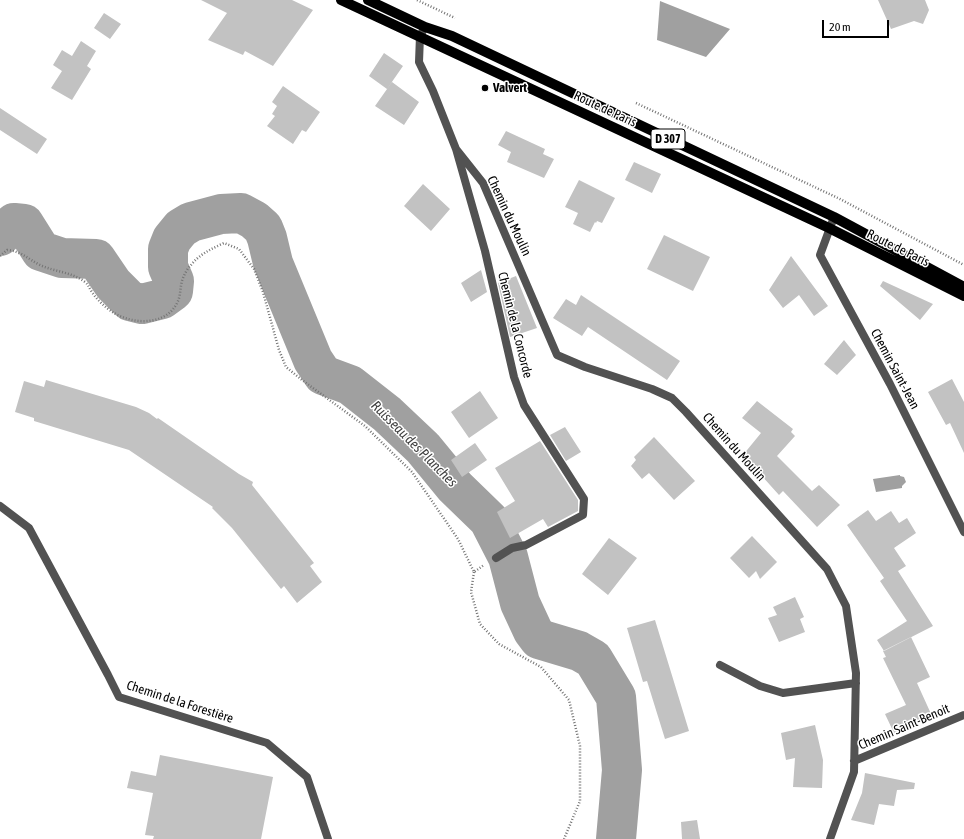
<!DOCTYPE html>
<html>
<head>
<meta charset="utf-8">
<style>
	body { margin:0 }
	#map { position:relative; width:964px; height:839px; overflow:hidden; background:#fff; font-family:"Asap Condensed",sans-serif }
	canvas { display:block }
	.scale { position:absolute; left:822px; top:20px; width:67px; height:18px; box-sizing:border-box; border:2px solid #000; border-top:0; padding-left:5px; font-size:12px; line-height:14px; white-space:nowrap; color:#000; -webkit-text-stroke:3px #fff; paint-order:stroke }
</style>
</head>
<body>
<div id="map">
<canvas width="964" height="839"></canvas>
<div class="scale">20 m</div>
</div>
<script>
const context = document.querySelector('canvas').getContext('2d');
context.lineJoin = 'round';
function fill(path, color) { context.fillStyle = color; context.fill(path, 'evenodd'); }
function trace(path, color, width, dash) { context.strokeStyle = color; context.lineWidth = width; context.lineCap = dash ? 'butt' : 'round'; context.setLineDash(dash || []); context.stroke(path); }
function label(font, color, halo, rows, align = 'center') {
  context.font = font + ' "Asap Condensed",sans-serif'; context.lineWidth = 3; context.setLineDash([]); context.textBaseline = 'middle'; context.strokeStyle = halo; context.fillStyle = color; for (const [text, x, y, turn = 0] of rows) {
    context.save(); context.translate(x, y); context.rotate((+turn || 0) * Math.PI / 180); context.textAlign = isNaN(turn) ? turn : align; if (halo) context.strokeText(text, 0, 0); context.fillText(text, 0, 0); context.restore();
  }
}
const water = new Path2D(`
	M 660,1 L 730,29 L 706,57 L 657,40 Z
	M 900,475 L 900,476 L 904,477 L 906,482 L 902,486 L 902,488 L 876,492 L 873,479 Z`);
const river = new Path2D(`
	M 0,236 L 14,223 L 24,224 L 41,251 L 62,258 L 96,259 L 113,284 L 130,301 L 142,304 L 162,299 L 173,291 L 174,281 L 168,267 L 168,249 L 172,239 L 181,228 L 191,222 L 221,214 L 241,213 L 254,220 L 263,228 L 267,238 L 273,263 L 313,360 L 323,375 L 350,385 L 387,414 L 423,448 L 455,487 L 489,520 L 508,557 L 520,603 L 533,631 L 539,639 L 579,651 L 593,659 L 616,697 L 622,770 L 616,839`);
const building = new Path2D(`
	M 201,0 L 292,0 L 313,10 L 273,66 L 245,51 L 243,55 L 208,40 L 227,13 Z
	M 878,0 L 925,0 L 929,10 L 923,24 L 914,21 L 891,29 Z
	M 104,13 L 121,24 L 110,39 L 94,28 Z
	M 81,41 L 96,51 L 87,66 L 91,69 L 72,100 L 51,88 L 62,71 L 53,65 L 62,50 L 72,56 Z
	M 384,53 L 403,66 L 387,89 L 369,76 Z
	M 392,82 L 419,102 L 404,125 L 375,106 Z
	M 283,86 L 320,112 L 306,132 L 302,130 L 293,144 L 267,126 L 275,116 L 272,114 L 277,106 L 272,102 Z
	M 0,108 L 47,139 L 37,154 L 0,130 Z
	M 506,131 L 545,149 L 543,154 L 554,159 L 544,178 L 507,162 L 511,152 L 498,145 Z
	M 634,162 L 661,174 L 652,193 L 625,180 Z
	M 579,180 L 615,198 L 602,223 L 597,221 L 596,223 L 595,222 L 590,232 L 573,224 L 578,213 L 565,207 Z
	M 423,184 L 450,209 L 431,231 L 404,206 Z
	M 664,235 L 710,257 L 693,291 L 647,269 Z
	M 791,256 L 828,306 L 814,316 L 799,295 L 783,308 L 769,290 Z
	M 481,270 L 487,292 L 471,302 L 461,283 Z
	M 516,276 L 537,328 L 510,337 L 498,283 Z
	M 883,281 L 933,304 L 920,320 L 880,286 Z
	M 581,295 L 680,361 L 667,380 L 588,327 L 582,336 L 553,318 L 566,299 L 576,305 Z
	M 844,340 L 856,355 L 837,375 L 824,364 Z
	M 952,379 L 964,402 L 964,453 L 950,423 L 946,425 L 928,392 Z
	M 46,380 L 136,407 L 149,413 L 157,419 L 158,418 L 239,474 L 253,482 L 252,485 L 314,563 L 310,566 L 322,582 L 297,603 L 284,586 L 281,589 L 232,528 L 212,508 L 213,507 L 129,450 L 34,421 L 34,418 L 15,412 L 24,381 L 44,387 Z
	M 480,391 L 498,418 L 469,438 L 451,412 Z
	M 757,401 L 793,429 L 791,432 L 795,436 L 777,456 L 812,491 L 819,485 L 840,505 L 817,527 L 783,491 L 779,495 L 743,455 L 761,433 L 742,418 Z
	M 565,427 L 581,452 L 566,461 L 550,435 Z
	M 654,437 L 695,481 L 674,500 L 649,473 L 642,479 L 631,466 L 636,460 L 634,457 Z
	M 540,441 L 578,500 L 578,511 L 548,527 L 543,519 L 510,538 L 497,512 L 515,501 L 495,468 Z
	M 475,443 L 487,460 L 462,477 L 451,460 Z
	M 868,510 L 876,521 L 891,511 L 899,523 L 907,518 L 916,533 L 894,548 L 906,566 L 898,571 L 933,626 L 884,651 L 877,640 L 907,621 L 880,581 L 884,578 L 847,525 Z
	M 752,536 L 777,562 L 760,579 L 756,571 L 749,578 L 730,558 Z
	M 609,538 L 637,558 L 608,595 L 582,574 Z
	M 795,597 L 804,617 L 800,619 L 805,632 L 779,642 L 768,618 L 777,615 L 773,607 Z
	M 655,620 L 689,731 L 665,739 L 647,681 L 643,682 L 627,628 Z
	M 911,637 L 930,677 L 917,683 L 932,716 L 894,733 L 885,714 L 906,705 L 883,658 L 886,657 L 883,651 Z
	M 815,725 L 823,760 L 822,788 L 793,787 L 795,758 L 786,760 L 781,733 Z
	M 160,755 L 273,777 L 261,839 L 153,839 L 154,836 L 145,835 L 153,793 L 127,788 L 131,771 L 156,776 Z
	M 865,773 L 915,783 L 914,789 L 897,790 L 894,806 L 879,804 L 874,825 L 851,820 L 862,793 Z
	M 697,820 L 700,839 L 682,839 L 681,822 Z`);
const path = new Path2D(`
	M 417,0 L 455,18
	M 636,103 L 840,199 L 964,265
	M 0,256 L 7,250 C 21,251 28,259 40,265 C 55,272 72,272 85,282 C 89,285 89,288 92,292 C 97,300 106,308 114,313 C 134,325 167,326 178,301 C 181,294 180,285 183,278 C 185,273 188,268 191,265 C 200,254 211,249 224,243 L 239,249 L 254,269 L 263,292 L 279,350 L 286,367 L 302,380 L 365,426 L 412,472 L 458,539 L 474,572 L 484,565
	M 474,572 L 471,592 L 480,624 L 499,644 L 541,667 L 569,700 L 580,746 L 580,801 L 564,839`);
const minor = new Path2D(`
	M 425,27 L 420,36 L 419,62 L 433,91 L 456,149 L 485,251 L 514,377 L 524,405 L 584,499 L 583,515 L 526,545 L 512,548 L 496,558
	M 456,149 L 483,183 L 557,355 L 585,367 L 652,389 L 672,398 L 686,412 L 827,569 L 846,606 L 856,673 L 854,772 L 830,839
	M 834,217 L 820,255 L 890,384 L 964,532
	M 0,506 L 29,528 L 108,675 L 119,697 L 267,743 L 307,777 L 328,839
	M 720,665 L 760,686 L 783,693 L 856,683
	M 854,761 L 964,715`);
const primary = new Path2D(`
	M 341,0 L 829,228 L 964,296
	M 368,0 L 425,27 L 452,36 L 834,217 L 964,287`);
const markers = [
	[485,88,4,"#000"]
];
const shields = [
	[668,139,34]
];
const shieldNames = [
	["D 307",668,139]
];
const poiNames = [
	["Valvert",493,88]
];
const streetNames = [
	["Route de Paris",605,109,25],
	["Chemin du Moulin",509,216,65],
	["Route de Paris",898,248,26],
	["Chemin de la Concorde",515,325,76],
	["Chemin Saint-Jean",895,369,62],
	["Chemin du Moulin",734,447,48],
	["Chemin de la Forestière",180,702,18],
	["Chemin Saint-Benoit",904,727,-23]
];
const waterNames = [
	["Ruisseau des Planches",414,444,45]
];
fill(water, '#a0a0a0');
trace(river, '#a0a0a0', 40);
fill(building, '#c2c2c2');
trace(path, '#747474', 2.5, [1, 2]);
trace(minor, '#525252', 8);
trace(primary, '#000', 10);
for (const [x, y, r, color] of markers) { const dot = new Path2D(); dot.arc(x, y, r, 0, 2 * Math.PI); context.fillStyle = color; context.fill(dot); trace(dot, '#fff', 1.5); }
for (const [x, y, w] of shields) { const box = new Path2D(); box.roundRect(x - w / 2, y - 10, w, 20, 3); context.fillStyle = '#fff'; context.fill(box); trace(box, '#000', 1); }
label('bold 12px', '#000', null, shieldNames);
label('bold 13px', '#000', '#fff', poiNames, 'left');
label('13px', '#000', '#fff', streetNames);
label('italic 14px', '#414141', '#fff', waterNames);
</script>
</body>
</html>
